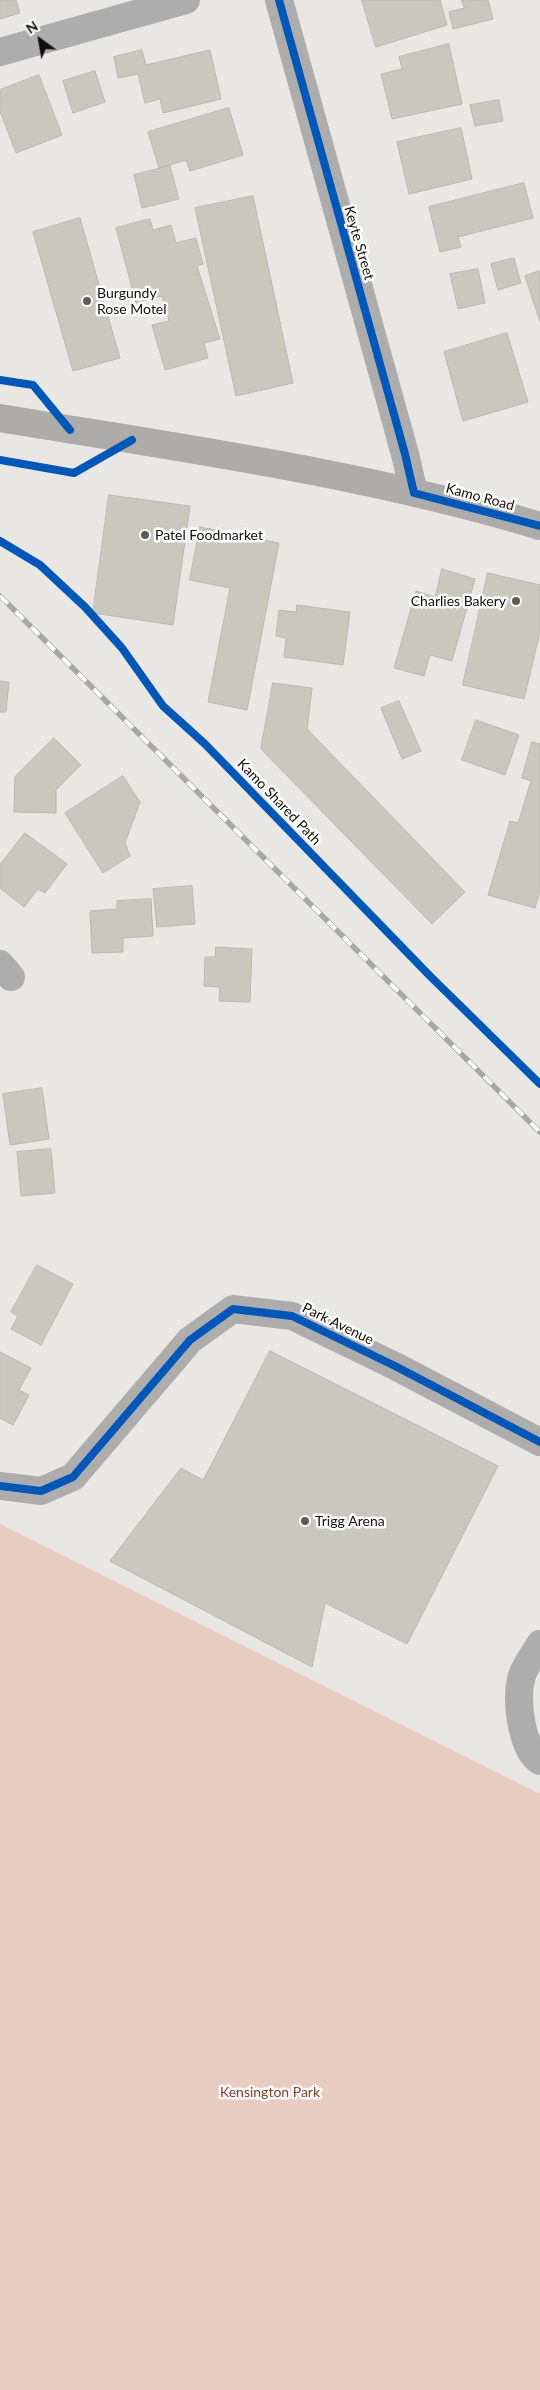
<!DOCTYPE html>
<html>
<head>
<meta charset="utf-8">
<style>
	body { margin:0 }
	#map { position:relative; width:540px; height:2390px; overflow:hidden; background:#e9e7e4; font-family:Lato,sans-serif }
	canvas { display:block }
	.north { position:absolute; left:15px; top:15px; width:50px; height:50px; -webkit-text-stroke:4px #fff; paint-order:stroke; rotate:328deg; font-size:14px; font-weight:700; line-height:20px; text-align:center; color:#100f0d }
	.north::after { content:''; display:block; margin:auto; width:18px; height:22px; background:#100f0d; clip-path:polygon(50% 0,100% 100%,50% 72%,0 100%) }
</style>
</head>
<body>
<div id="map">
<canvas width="540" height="2390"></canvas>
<div class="north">N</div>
</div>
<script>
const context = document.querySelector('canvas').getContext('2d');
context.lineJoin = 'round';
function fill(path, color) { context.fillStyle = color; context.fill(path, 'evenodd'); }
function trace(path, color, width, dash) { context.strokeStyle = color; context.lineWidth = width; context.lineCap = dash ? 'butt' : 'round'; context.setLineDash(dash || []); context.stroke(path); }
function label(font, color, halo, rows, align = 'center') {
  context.font = font + ' Lato,sans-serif'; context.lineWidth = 5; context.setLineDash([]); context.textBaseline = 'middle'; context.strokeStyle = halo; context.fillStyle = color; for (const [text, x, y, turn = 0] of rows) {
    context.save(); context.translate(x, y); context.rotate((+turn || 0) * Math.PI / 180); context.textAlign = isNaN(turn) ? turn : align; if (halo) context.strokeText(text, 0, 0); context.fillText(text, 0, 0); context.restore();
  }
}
const green = new Path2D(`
	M 0,1524 L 540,1794 L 540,2390 L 0,2390 Z`);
const building = new Path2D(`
	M 0,0 L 16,0 L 20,13 L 0,19 Z
	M 362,0 L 440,0 L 447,25 L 376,47 Z
	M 462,0 L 488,0 L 493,19 L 453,29 L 449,12 L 464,8 Z
	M 449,44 L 462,104 L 392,119 L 381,74 L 402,69 L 399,57 Z
	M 142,50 L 146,65 L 210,50 L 221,99 L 163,113 L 160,99 L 145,103 L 138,74 L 118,78 L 114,57 Z
	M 95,71 L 105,102 L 73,113 L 63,81 Z
	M 39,75 L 62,135 L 16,153 L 0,111 L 0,90 Z
	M 499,100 L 503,121 L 475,126 L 470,105 Z
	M 229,108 L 243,155 L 190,171 L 186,160 L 159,168 L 148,132 Z
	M 461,128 L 472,179 L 409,194 L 397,142 Z
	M 170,166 L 179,199 L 142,208 L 134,175 Z
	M 524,183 L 533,218 L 458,237 L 461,247 L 440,252 L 429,207 Z
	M 253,196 L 293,383 L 236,396 L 195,208 Z
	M 80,218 L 120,358 L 73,371 L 33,232 Z
	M 150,219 L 153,230 L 171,225 L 176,243 L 196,238 L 203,264 L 197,266 L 220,339 L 204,343 L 208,358 L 165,370 L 152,325 L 169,321 L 162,296 L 136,303 L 116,228 Z
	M 514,258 L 521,283 L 498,290 L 491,264 Z
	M 478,269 L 485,303 L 458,309 L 450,274 Z
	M 540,271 L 540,322 L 525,276 Z
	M 507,333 L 528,402 L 463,421 L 444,352 Z
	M 109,495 L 190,506 L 173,625 L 93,613 Z
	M 200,527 L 279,543 L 247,710 L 208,702 L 230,588 L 190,580 Z
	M 442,569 L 475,579 L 452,661 L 430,655 L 424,676 L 394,668 L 416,591 L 435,597 Z
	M 488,573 L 540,585 L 540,632 L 524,699 L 463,685 Z
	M 297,605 L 350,612 L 343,665 L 284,657 L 286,638 L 276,636 L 279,610 L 296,612 Z
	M 0,681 L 9,682 L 6,712 L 0,712 Z
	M 273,683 L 312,688 L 307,729 L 465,892 L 432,924 L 261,749 Z
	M 399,701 L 421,751 L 402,759 L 381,708 Z
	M 476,720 L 519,735 L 505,775 L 462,760 Z
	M 54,738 L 81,765 L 56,790 L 56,813 L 14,812 L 15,777 Z
	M 532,742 L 540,744 L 540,891 L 535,908 L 488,895 L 510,821 L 518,823 L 531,781 L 522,778 Z
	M 123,776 L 140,802 L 125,843 L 130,856 L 103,873 L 65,813 Z
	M 25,833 L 67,864 L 45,893 L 38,889 L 24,907 L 0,888 L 0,865 Z
	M 192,886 L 195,924 L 157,927 L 153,889 Z
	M 151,899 L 153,936 L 123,938 L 123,952 L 92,953 L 90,911 L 117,909 L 117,901 Z
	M 216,947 L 252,949 L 250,1002 L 219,1001 L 220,987 L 204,986 L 205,957 L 215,957 Z
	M 42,1088 L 49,1139 L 10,1145 L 3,1094 Z
	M 51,1149 L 55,1193 L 21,1196 L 17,1152 Z
	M 37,1265 L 73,1284 L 41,1345 L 11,1329 L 18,1316 L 11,1312 Z
	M 270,1351 L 498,1466 L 407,1644 L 325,1603 L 312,1667 L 110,1561 L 181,1468 L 203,1480 Z
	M 0,1352 L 31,1368 L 19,1390 L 29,1395 L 13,1425 L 0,1418 Z`);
const street = new Path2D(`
	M 279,0 L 405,454 L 414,493
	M 0,52 L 186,0
	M 0,964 L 11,977
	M 0,1486 L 41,1491 L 73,1477 L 190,1340 L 233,1309 L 292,1316 L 395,1366 L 540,1442
	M 540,1644 C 534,1655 523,1668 521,1679 C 516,1700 521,1749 540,1761`);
const secondary = new Path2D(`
	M 0,418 C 181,448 364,473 540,526`);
const rail = new Path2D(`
	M 0,596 L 540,1132`);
const cycleway = new Path2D(`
	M 279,0 L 405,454 L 414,493 L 540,526
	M 0,380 L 33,385 L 70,430
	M 0,460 L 74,473 L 132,440
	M 0,541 L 40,565 L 85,607 L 122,648 L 163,706 L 205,744 L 429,975 L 540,1084
	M 0,1486 L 41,1491 L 73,1477 L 190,1340 L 233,1309 L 292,1316 L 395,1366 L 540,1442`);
const markers = [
	[87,301,5,"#5c5b58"],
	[145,535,5,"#5c5b58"],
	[516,601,5,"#5c5b58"],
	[305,1521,5,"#5c5b58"]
];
const streetNames = [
	["Keyte Street",359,243,74],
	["Kamo Road",480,497,15],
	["Kamo Shared Path",279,802,46],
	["Park Avenue",338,1324,26]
];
const poiNames = [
	["Burgundy",97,293],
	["Rose Motel",97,309],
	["Patel Foodmarket",155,535],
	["Charlies Bakery",506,601,"right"],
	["Trigg Arena",315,1521]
];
const parkNames = [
	["Kensington Park",270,2092]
];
fill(green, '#e6ccc1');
fill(building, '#cac8be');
trace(building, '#b8b7b4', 1);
trace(street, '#aeadad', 28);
trace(secondary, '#aeacab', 28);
trace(rail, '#a9a7a6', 5.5);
trace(rail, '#fff', 4, [11]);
trace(cycleway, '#0057b8', 8);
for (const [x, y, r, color] of markers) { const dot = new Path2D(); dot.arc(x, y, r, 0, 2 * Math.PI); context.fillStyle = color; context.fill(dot); trace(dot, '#fff', 2); }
label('14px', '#100f0d', '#fff', streetNames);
label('14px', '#100f0d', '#fff', poiNames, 'left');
label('14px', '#80422b', '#fff', parkNames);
</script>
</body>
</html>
